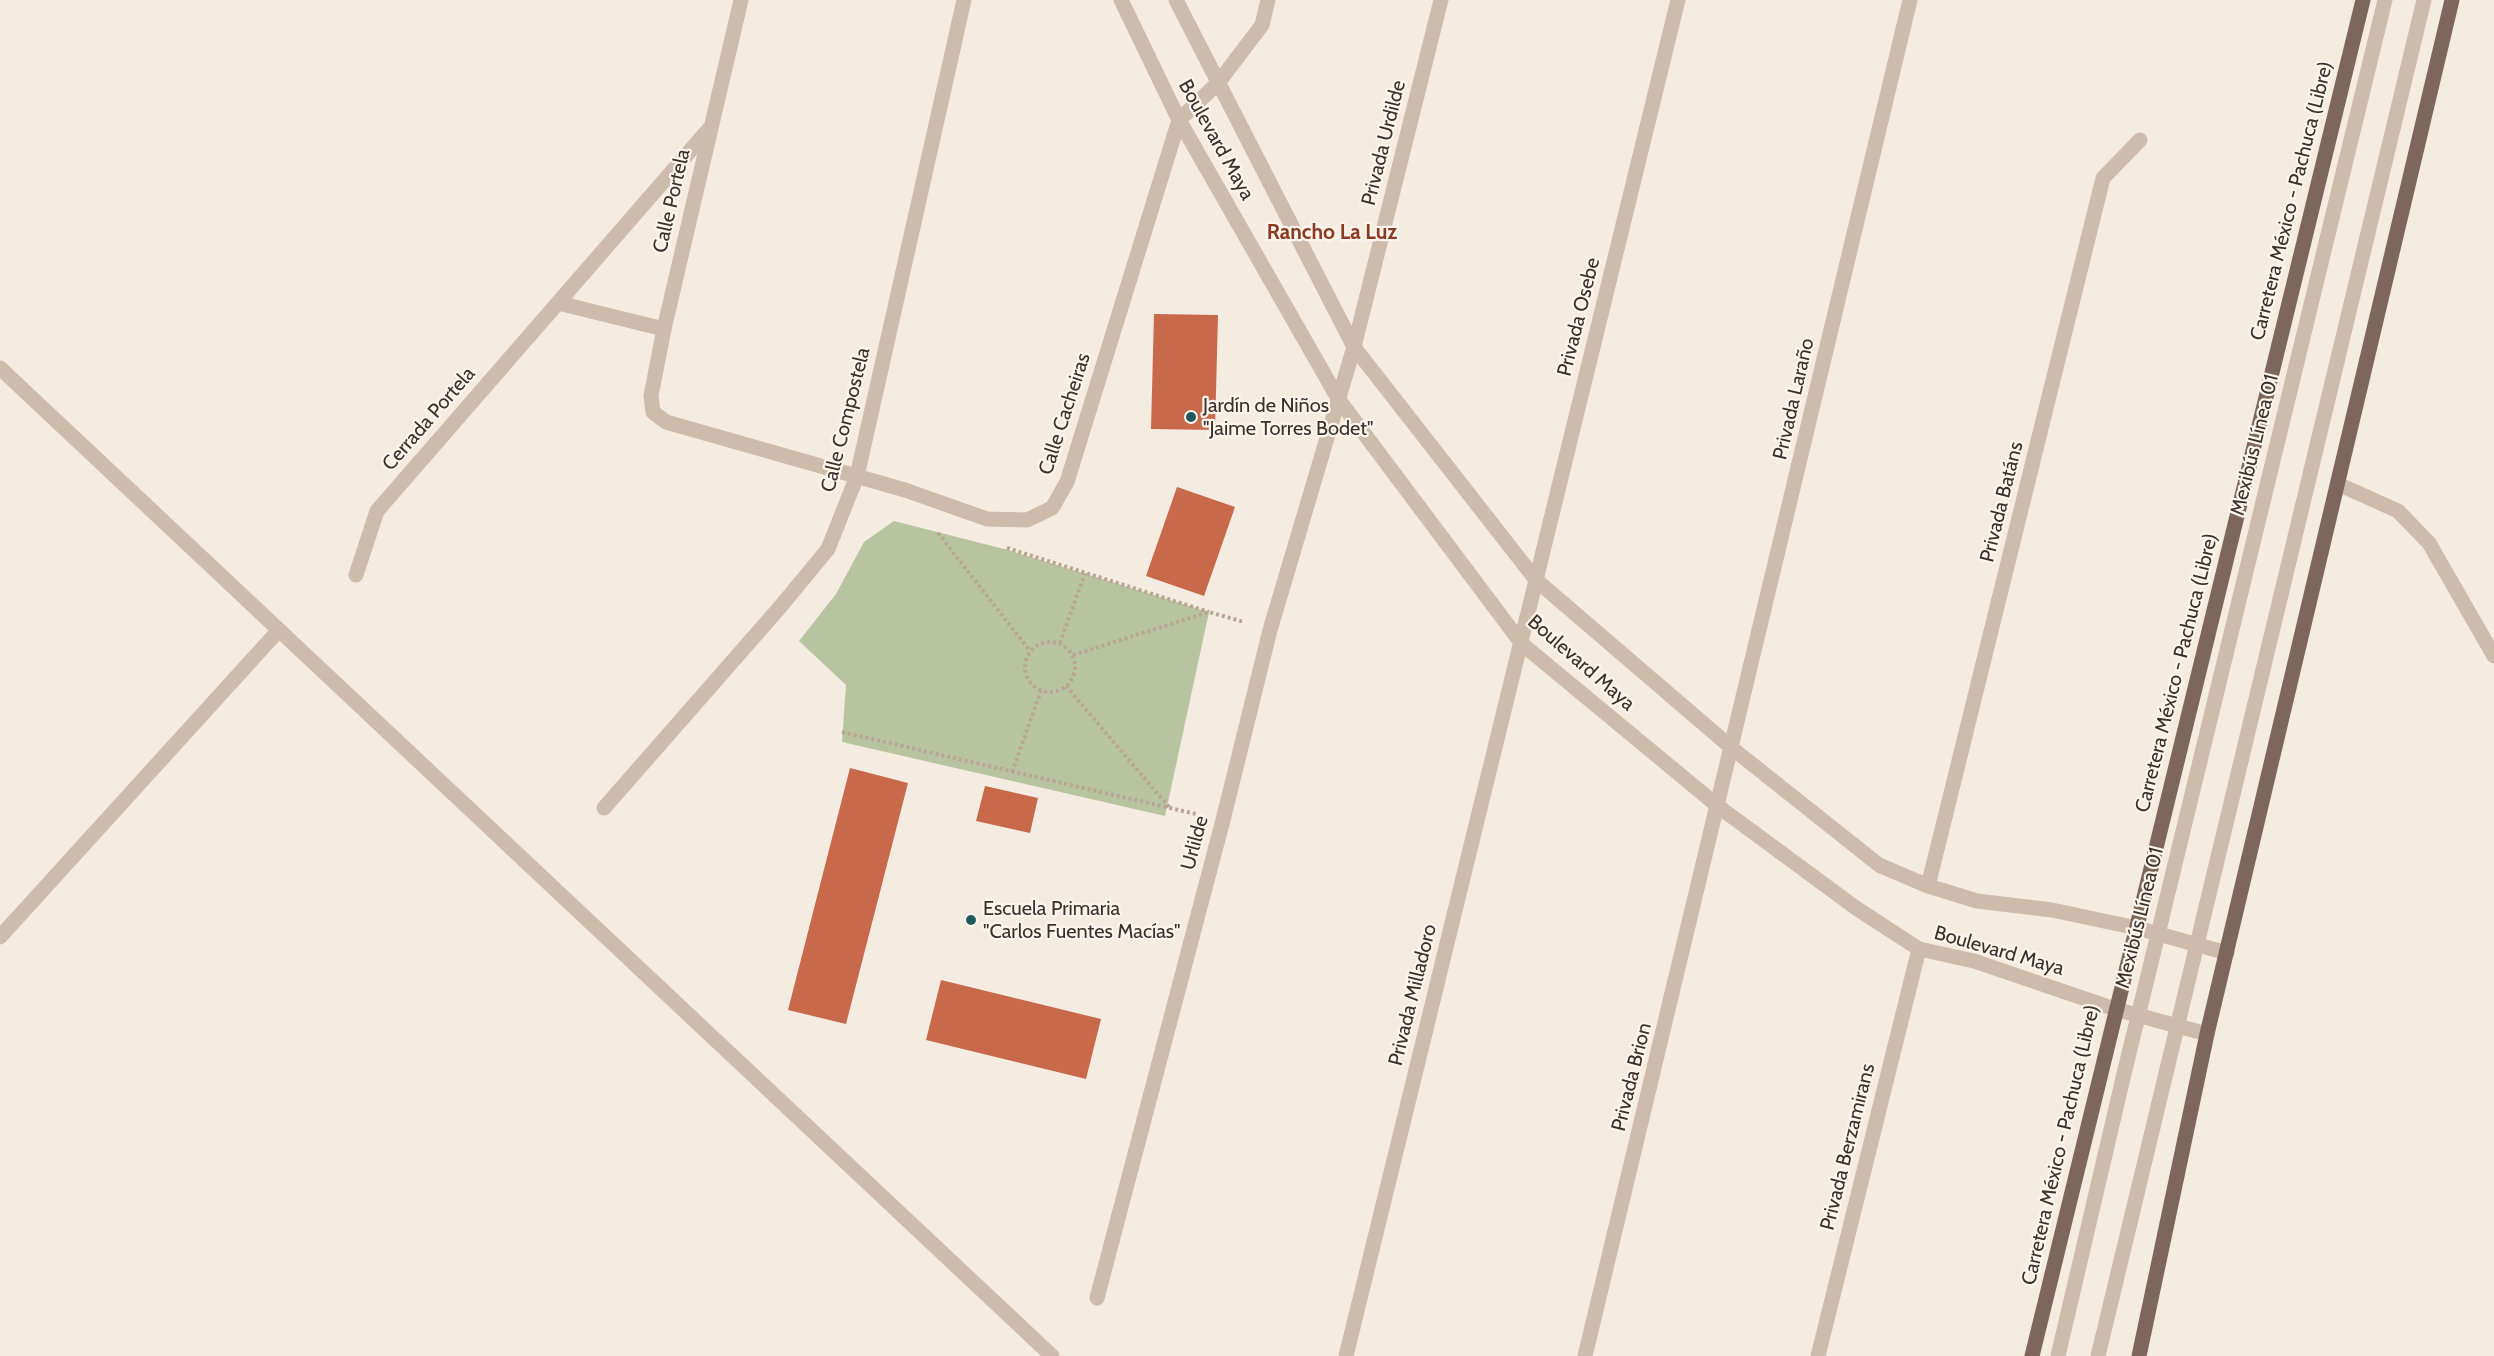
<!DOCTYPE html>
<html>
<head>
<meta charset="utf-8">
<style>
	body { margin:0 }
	canvas { display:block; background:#f4ebe1 }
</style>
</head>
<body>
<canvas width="2494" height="1356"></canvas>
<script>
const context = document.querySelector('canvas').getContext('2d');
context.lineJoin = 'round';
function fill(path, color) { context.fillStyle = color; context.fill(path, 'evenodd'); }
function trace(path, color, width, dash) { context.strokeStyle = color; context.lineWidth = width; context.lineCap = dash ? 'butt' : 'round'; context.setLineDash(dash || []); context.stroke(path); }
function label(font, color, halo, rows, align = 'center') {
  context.font = font + ' Cabin,sans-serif'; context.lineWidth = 4.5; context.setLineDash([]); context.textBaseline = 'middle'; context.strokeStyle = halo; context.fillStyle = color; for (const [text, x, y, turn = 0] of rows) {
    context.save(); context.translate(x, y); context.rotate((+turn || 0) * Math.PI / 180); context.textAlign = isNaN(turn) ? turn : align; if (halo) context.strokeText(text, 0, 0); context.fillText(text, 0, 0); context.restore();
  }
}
const green = new Path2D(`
	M 894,521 L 1008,550 L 1209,612 L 1165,816 L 842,742 L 846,685 L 799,641 L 836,594 L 864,542 Z`);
const building = new Path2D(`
	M 1154,314 L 1218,315 L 1215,430 L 1151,429 Z
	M 1177,487 L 1235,507 L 1204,596 L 1146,576 Z
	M 850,768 L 908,783 L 846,1024 L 788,1010 Z
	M 985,786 L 1038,798 L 1030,833 L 976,821 Z
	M 941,980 L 1101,1019 L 1086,1079 L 926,1040 Z`);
const path = new Path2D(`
	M 938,533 L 1030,651
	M 1007,548 L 1209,612
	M1025 667a25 25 0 1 1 50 0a25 25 0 1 1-50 0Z
	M 1060,643 L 1085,573
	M 1073,655 L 1209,612 L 1244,622
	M 1066,686 L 1169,807
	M 842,732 L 1196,814
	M 1012,772 L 1041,691`);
const lane = new Path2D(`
	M 2058,1356 L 2123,1078 L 2385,0
	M 2098,1356 L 2424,0`);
const street = new Path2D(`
	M 741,0 L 664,329 L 651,396 L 653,412 L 666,422 L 905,490 L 987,519 L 1027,520 L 1052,508 L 1067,482 L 1179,120 L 1218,83 L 1262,25 L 1268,0
	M 1121,0 L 1179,120 L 1339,400 L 1522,644 L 1719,807 L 1856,908 L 1919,949 L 1974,961 L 2115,1009 L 2207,1034
	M 1176,0 L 1354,347 L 1536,580 L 1733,749 L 1879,865 L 1928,886 L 1977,901 L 2052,910 L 2137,928 L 2227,953
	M 558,303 L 664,329
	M 0,368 L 1052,1356
	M 2338,484 L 2398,511 L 2429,543 L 2494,656
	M 356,575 L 377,511 L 709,129
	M 604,808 L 781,606 L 828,549 L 857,476 L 964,0
	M 1928,886 L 2103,178 L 2140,140
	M 0,937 L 279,630
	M 1097,1298 L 1223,820 L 1270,630 L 1354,347 L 1441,0
	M 1346,1356 L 1678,0
	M 1585,1356 L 1910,0
	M 1818,1356 L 1919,949`);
const primary = new Path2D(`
	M 2032,1356 L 2363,0
	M 2139,1356 L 2207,1034 L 2452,0`);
const markers = [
	[1191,417,6,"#1f5a5e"],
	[971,920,6,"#1f5a5e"]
];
const streetNames = [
	["Boulevard Maya",1216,140,61],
	["Privada Urdilde",1384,143,-76],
	["Calle Portela",672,201,-77],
	["Carretera México - Pachuca (Libre)",2292,201,-76],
	["Privada Osebe",1579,317,-76],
	["Privada Laraño",1794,399,-77],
	["Calle Cacheiras",1065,414,-72],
	["Cerrada Portela",429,419,-49],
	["Calle Compostela",846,420,-76],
	["Mexibús Línea 01",2255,445,-76],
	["Privada Batáns",2002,502,-76],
	["Boulevard Maya",1581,663,41],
	["Carretera México - Pachuca (Libre)",2177,673,-76],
	["Urlilde",1195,843,-75],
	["Mexibús Línea 01",2140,918,-76],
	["Boulevard Maya",1999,951,16],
	["Privada Milladoro",1413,995,-76],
	["Privada Brion",1632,1077,-76],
	["Carretera México - Pachuca (Libre)",2061,1145,-77],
	["Privada Berzamirans",1848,1147,-76]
];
const poiNames = [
	["Jardín de Niños",1203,406],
	["\"Jaime Torres Bodet\"",1203,429],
	["Escuela Primaria",983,909],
	["\"Carlos Fuentes Macías\"",983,932]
];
const neighbourhoodNames = [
	["Rancho La Luz",1332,233]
];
fill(green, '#b8c4a0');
fill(building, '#c8694b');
trace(path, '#b9a596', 4, [3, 3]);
trace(lane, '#cdbbac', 15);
trace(street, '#cdbbac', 15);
trace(primary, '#7d675c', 15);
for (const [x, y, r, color] of markers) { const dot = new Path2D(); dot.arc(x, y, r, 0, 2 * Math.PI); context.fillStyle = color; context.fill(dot); trace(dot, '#fbf5ee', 2); }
label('20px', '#3b302b', '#fbf5ee', streetNames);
label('20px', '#3b302b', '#fbf5ee', poiNames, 'left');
label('bold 21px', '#8c3b22', '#fbf5ee', neighbourhoodNames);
</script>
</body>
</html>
